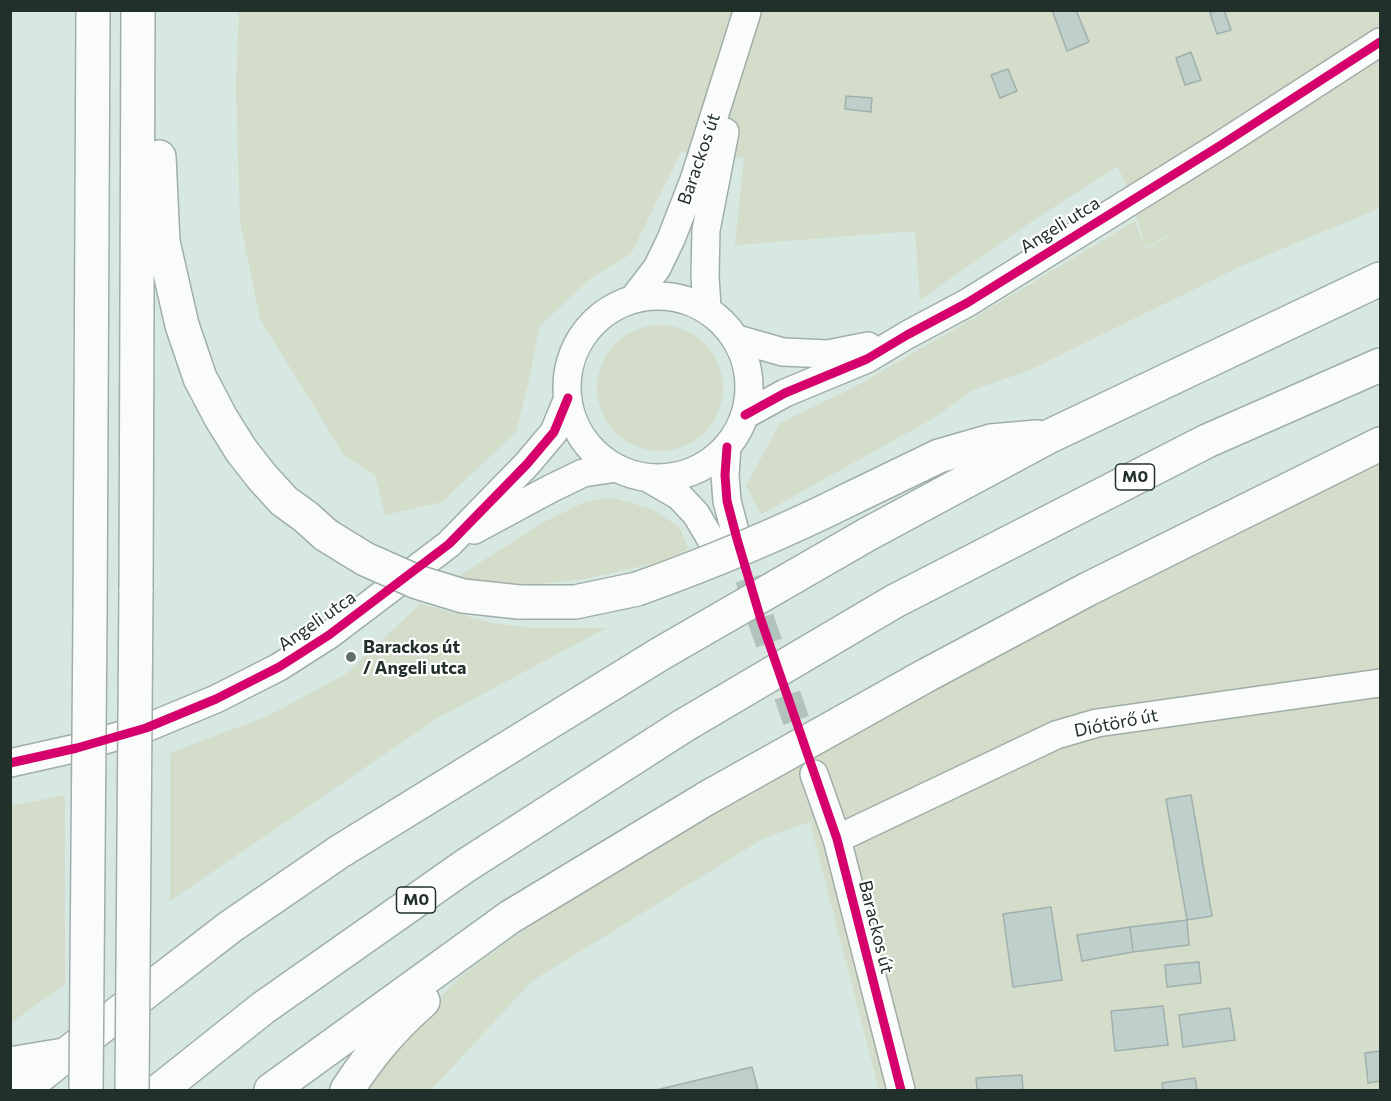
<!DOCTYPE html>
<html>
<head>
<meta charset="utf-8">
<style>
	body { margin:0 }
	#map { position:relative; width:1391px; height:1101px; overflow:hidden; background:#d6e8e1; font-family:Commissioner,sans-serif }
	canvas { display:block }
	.frame { position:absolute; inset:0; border:12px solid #22302b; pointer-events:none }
</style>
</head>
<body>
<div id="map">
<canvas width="1391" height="1101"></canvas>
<div class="frame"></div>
</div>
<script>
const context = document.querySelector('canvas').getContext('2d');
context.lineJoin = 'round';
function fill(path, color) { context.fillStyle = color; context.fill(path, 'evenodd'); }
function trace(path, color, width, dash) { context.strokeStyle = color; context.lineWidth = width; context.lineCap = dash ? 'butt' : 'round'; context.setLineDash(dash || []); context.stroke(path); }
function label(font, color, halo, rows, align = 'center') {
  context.font = font + ' Commissioner,sans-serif'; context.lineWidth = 4.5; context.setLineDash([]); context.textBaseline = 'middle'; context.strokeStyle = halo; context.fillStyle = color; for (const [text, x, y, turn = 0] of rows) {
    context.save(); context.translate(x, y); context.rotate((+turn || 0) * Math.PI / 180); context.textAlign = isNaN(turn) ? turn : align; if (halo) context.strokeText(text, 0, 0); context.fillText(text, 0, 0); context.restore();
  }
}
const green = new Path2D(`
	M 239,11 L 1380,11 L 1380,208 L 1241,266 L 1028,371 L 975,389 L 932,419 L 761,514 L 746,486 L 780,423 L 853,388 L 972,319 L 1135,221 L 1146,250 L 1194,220 L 1146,248 L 1126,184 L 1117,166 L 1025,226 L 920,300 L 915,231 L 735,245 L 744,158 L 681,152 L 631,254 L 591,278 L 539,327 L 528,385 L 516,432 L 442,502 L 385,515 L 375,475 L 344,455 L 260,319 L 240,221 L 236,84 Z
	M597 388a63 63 0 1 1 126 0a63 63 0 1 1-126 0Z
	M 1380,460 L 1380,1090 L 879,1090 L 810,822 L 764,838 L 532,981 L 431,1090 L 361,1090 L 397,1041 L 461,976 L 550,911 L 733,798 L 1088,602 L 1252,526 Z
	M 609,497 L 652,509 L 679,527 L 689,549 L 660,562 L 585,579 L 522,586 L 465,579 L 459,576 L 544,522 L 585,502 Z
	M 420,604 L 492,623 L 533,628 L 606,628 L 436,719 L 170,901 L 170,753 L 268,716 L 346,674 Z
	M 65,795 L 65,984 L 11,1023 L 11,806 Z`);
const building = new Path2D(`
	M 1052,10 L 1076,10 L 1089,42 L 1067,51 Z
	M 1218,10 L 1224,10 L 1231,30 L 1217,34 L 1210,13 Z
	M 1191,52 L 1201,80 L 1185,85 L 1176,58 Z
	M 1008,69 L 1017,91 L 1000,98 L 991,75 Z
	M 846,96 L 872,98 L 871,112 L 845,109 Z
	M 1191,795 L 1212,916 L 1187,920 L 1166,799 Z
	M 1051,907 L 1062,980 L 1013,987 L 1003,914 Z
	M 1187,920 L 1189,945 L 1133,952 L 1130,927 Z
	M 1130,927 L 1133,952 L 1082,961 L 1077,935 Z
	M 1199,962 L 1201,983 L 1167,987 L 1165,965 Z
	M 1163,1006 L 1168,1045 L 1115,1051 L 1111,1011 Z
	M 1230,1008 L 1235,1040 L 1183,1047 L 1179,1015 Z
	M 1380,1051 L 1380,1081 L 1368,1083 L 1365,1053 Z
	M 752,1067 L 758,1090 L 656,1090 Z
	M 1022,1075 L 1023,1090 L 977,1090 L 976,1078 Z
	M 1195,1078 L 1197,1090 L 1163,1090 L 1162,1083 Z`);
const minorTunnel = new Path2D(`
	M 737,539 L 761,620 L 811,763`);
const minor = new Path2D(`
	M567 387a91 91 0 1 1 182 0a91 91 0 1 1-182 0Z
	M 634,298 L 657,268 L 671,239 L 694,180 L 747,12
	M 707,308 L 705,276 L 706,230 L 725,132
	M 737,339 L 783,352 L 828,354 L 868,346
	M 745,415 L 785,393 L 867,359 L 907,335 L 967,303 L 1221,145 L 1380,42
	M 727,447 L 725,475 L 727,501 L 737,539
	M 648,478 L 679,496 L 696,514 L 716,548
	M 474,530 L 550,489 L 583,473 L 617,468
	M 10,763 L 77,748 L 146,728 L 216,699 L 279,667 L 329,635 L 449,544 L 527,464 L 554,432 L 568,398
	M 814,774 L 837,839 L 901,1090
	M 837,839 L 1056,735 L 1097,723 L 1380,683`);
const highway = new Path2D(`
	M 159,157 L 163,242 L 182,325 L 200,378 L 221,418 L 241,450 L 262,477 L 284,501 L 306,517 L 326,535
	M 852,498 L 939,456 L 991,441 L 1037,437
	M 868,534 L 1050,436 L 1380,279
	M 136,592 L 138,10
	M 895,601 L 1207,441 L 1380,365
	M 519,602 L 575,602 L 637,589
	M 90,617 L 93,10
	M 925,676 L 1088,589 L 1380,444
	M 10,1064 L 64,1055
	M 22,1090 L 116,1015 L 230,927 L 339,852 L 660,654
	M 160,1090 L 263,1008 L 465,866 L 683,726
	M 271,1090 L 510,917 L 707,798
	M 347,1090 C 370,1055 391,1029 423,1001`);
const highwayBridge = new Path2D(`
	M 326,535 L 365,559 L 417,582 L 463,596 L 519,602
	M 637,589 C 710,563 782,533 852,498
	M 660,654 L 868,534
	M 683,726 L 895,601
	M 707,798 L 925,676
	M 86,1090 L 90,617
	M 132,1090 L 136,592`);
const cycleway = new Path2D(`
	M 745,415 L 785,393 L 867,359 L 907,335 L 967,303 L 1221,145 L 1380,42
	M 727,447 L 725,475 L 727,501 L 737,539 L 761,620 L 837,839 L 901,1090
	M 10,763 L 77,748 L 146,728 L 216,699 L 279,667 L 329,635 L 449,544 L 527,464 L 554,432 L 568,398`);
const markers = [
	[351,657,6,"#61706b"]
];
const shields = [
	[1135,477,39],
	[416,900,39]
];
const shieldNames = [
	["M0",1135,477],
	["M0",416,900]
];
const streetNames = [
	["Barackos út",699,159,-71],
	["Angeli utca",1060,225,-32],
	["Angeli utca",317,621,-35],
	["Diótörő út",1116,723,-11],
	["Barackos út",876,927,76]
];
const poiNames = [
	["Barackos út",363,647],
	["/ Angeli utca",363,668]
];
fill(green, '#d3ddc9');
fill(building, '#becfcc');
trace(building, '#a1b0ad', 1.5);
trace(minorTunnel, '#b2c3bd', 27, [27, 14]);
trace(minor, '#a0aea9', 30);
trace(highway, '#a0aea9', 36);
trace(minor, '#f9fcfa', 27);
trace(highway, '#f9fcfa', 33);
trace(highwayBridge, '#a0aea9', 36, []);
trace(highwayBridge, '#f9fcfa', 33);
trace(cycleway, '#d6006c', 9);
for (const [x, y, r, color] of markers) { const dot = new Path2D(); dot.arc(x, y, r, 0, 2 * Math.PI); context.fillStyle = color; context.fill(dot); trace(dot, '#fff', 2); }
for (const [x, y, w] of shields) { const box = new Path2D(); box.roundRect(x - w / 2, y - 13, w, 26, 4.5); context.fillStyle = '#fff'; context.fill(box); trace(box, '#22302b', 1.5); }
label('bold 16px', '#22302b', null, shieldNames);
label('18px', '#22302b', '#fff', streetNames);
label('bold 18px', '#22302b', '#fff', poiNames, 'left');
</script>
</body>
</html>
